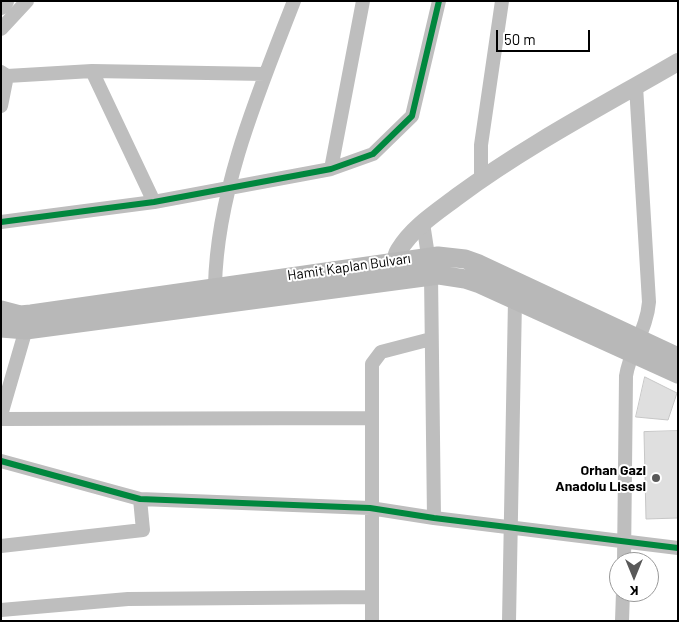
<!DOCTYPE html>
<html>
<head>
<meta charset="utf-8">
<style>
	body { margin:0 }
	#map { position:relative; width:679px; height:622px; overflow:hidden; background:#fff; font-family:Barlow,sans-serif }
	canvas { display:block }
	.frame { position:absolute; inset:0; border:2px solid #000; pointer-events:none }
	.north { position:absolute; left:609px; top:552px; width:50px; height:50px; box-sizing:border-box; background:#fff; border:1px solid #999; border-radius:50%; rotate:180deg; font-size:14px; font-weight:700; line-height:20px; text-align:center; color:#000 }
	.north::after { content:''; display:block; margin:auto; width:18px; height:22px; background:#595959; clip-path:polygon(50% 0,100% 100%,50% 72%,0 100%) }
	.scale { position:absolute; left:496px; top:30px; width:94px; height:22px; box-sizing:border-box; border:2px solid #000; border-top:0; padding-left:6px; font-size:15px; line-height:18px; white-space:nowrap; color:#000; -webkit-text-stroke:4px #fff; paint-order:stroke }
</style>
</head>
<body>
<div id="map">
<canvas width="679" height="622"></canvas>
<div class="frame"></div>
<div class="north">K</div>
<div class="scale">50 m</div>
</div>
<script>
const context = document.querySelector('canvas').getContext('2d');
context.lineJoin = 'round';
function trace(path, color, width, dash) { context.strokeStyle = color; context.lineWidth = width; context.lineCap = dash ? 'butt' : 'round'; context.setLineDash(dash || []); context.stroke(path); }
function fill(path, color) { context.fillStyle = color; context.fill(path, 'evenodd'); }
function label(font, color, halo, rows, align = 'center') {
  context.font = font + ' Barlow,sans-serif'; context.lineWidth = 4; context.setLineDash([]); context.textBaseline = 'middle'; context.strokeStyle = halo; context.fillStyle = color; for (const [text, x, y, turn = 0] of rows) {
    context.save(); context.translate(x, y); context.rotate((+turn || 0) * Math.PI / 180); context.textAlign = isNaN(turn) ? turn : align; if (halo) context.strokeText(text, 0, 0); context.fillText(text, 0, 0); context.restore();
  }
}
const river = new Path2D(`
	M 1,4 L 3,1`);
const building = new Path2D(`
	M 645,377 L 677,393 L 668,420 L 636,417 Z
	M 678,431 L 678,518 L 646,519 L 644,432 Z`);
const minor = new Path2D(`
	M 1,29 L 27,1
	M 92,71 L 154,202
	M 1,72 L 7,76 L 1,106
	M 7,76 L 92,71 L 265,74
	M 331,169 L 363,1
	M 481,179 L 481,145 L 502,1
	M 1,222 L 154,202 L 229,188 L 331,169 L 373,154 L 412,116 L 439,1
	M 423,223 L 431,275 L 434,518
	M 215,286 C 217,189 259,91 294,1
	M 1,415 L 28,322
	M 1,419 L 372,418
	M 1,461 L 140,499 L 370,508 L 434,518 L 678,548
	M 1,546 L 143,530 L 140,499
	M 624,562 L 626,376 C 630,350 647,329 649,302 L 636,86
	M 1,610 L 128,599 L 372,597
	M 372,621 L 372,364 L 381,352 L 431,339
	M 509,621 L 515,300
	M 622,621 L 623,592`);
const tertiary = new Path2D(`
	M 397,276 C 396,267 394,258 399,250 C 413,227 437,212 458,196 C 527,145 604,105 678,62`);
const secondary = new Path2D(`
	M 1,310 L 20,315 L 31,314 L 438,256 L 465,259 L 479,264 L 678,357
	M 1,328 L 26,330 L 439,275 L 465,279 L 480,284 L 678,374`);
const cycleway = new Path2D(`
	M 1,222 L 154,202 L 229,188 L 331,169 L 373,154 L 412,116 L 439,1
	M 1,461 L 140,499 L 370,508 L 434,518 L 678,548`);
const markers = [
	[656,478,5,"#595959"]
];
const streetNames = [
	["Hamit Kaplan Bulvarı",349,267,-8]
];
const poiNames = [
	["Orhan Gazi",646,470],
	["Anadolu Lisesi",646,486]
];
trace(river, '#bfbfbf', 22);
fill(building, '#dfdfdf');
trace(building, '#c7c7c7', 1);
trace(minor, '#bebebe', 14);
trace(tertiary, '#bebebe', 18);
trace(secondary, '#b8b8b8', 19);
trace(cycleway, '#00873e', 6);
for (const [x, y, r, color] of markers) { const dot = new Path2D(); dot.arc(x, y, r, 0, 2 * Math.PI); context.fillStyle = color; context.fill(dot); trace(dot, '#fff', 2); }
label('14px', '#000', '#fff', streetNames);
label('bold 14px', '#000', '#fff', poiNames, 'right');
</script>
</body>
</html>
